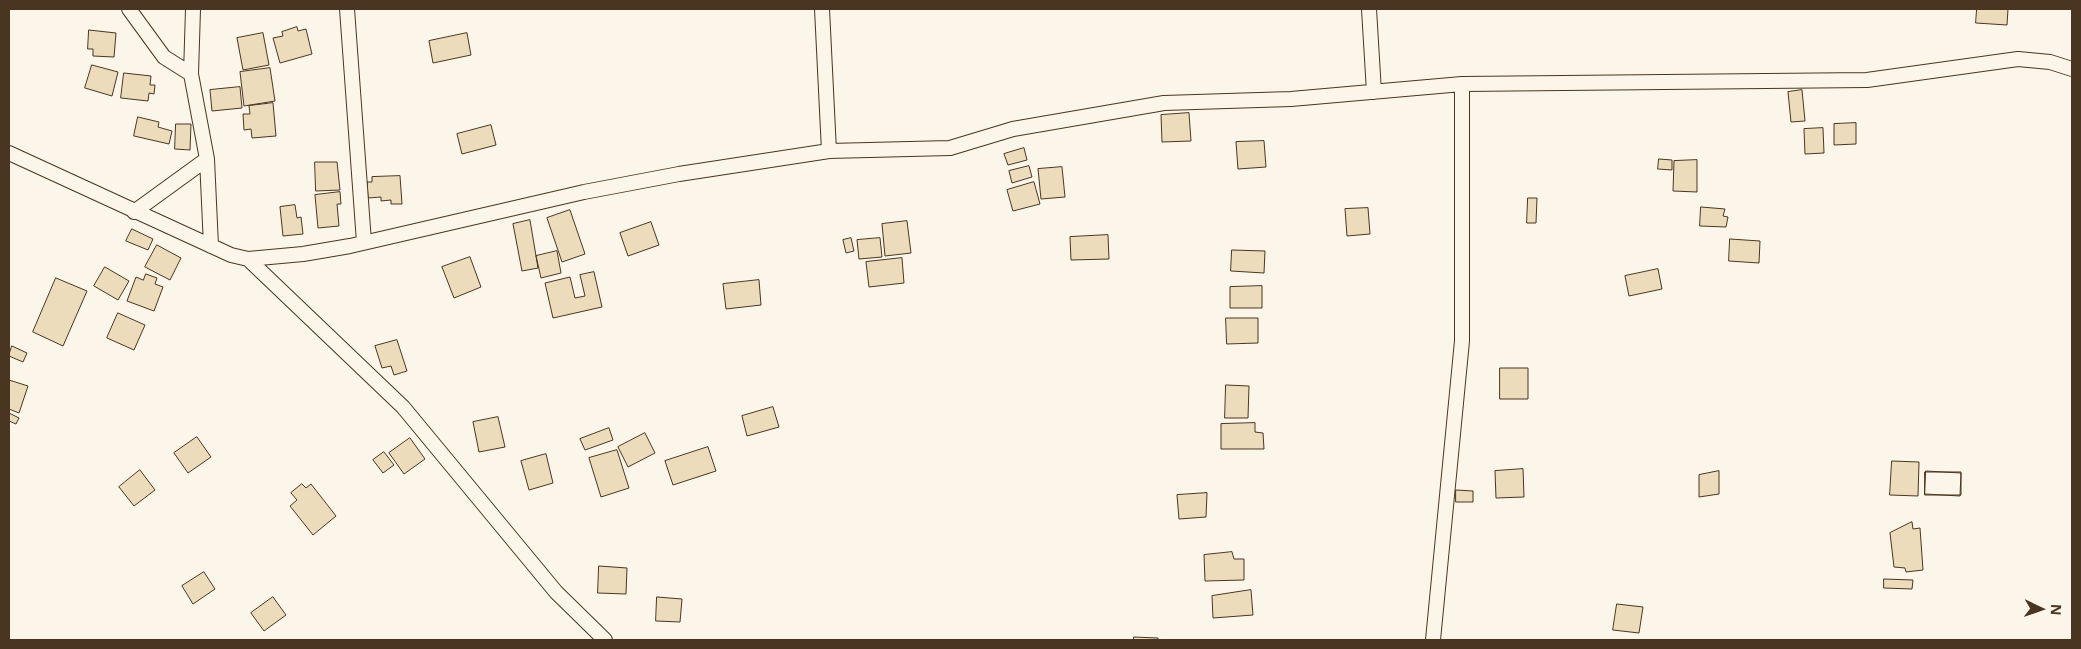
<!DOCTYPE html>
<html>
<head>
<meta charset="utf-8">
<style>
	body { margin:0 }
	#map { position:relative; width:2081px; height:649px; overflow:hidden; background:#fbf6e9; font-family:"Noto Sans",sans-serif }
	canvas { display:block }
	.frame { position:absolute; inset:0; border:10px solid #4a3520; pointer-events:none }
	.north { position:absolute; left:2016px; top:584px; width:50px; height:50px; -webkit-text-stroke:4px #fbf6e9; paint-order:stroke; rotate:93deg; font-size:14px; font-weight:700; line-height:20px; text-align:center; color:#4a3520 }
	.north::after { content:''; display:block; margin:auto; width:18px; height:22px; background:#4a3520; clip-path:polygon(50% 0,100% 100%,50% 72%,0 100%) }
</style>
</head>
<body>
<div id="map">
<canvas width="2081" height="649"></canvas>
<div class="frame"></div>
<div class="north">N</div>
</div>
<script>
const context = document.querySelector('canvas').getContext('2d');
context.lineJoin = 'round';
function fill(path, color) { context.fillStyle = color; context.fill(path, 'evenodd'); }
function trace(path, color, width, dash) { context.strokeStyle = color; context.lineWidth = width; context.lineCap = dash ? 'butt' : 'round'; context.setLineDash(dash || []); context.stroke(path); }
const building = new Path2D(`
	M 1977,9 L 2008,9 L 2007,25 L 1976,23 Z
	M 297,27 L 298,31 L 306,29 L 312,54 L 280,63 L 273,38 L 283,36 L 282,32 Z
	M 89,30 L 116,33 L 114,57 L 93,56 L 93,49 L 88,49 Z
	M 263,33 L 269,65 L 243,70 L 237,38 Z
	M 467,33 L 471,55 L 433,63 L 429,41 Z
	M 92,65 L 118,72 L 112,96 L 85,88 Z
	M 270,68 L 275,101 L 244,106 L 240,72 Z
	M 124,73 L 151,76 L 150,85 L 155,85 L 154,94 L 149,93 L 148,101 L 121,98 Z
	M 240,87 L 242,108 L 212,111 L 210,90 Z
	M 1802,90 L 1805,121 L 1791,122 L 1788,92 Z
	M 273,103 L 276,136 L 252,138 L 251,129 L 244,130 L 243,114 L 250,114 L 249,106 Z
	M 1189,113 L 1191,141 L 1162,142 L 1161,115 Z
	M 138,117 L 159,122 L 158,127 L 172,131 L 169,144 L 134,136 Z
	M 1856,123 L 1856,144 L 1834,145 L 1834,124 Z
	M 176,124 L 191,124 L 190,150 L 175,149 Z
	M 491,125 L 496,145 L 462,154 L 457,134 Z
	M 1823,128 L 1824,153 L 1805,154 L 1804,129 Z
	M 1264,141 L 1266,167 L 1238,169 L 1236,142 Z
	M 1024,148 L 1027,160 L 1008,165 L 1004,154 Z
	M 1659,159 L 1672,160 L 1672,170 L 1658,169 Z
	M 1697,160 L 1697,192 L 1673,191 L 1674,161 Z
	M 315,162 L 337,162 L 340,190 L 316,191 Z
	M 1029,166 L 1032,177 L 1012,183 L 1009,171 Z
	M 1062,167 L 1065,197 L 1041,199 L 1038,169 Z
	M 400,176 L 402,204 L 391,204 L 391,200 L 381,201 L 381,197 L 368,198 L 367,182 L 372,182 L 372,177 Z
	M 1034,182 L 1040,204 L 1013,211 L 1007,190 Z
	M 340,192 L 341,204 L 337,204 L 339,226 L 318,228 L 315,195 Z
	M 1528,198 L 1537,198 L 1536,223 L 1527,223 Z
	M 295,205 L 297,218 L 301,217 L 303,234 L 283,236 L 280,207 Z
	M 1701,207 L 1725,209 L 1723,216 L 1728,217 L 1726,227 L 1700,226 Z
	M 1368,208 L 1370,234 L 1347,236 L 1345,209 Z
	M 570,210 L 585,254 L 562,262 L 547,218 Z
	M 530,220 L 538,268 L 522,271 L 513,224 Z
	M 907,221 L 911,253 L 885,256 L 882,224 Z
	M 651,222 L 659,245 L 628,256 L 620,233 Z
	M 132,229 L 153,239 L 148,250 L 126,241 Z
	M 1108,235 L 1109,259 L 1071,260 L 1070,237 Z
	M 851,238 L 854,251 L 846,253 L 843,240 Z
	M 880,238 L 882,257 L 859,259 L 857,240 Z
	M 1730,239 L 1760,241 L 1759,263 L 1729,261 Z
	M 157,245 L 181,258 L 170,280 L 145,267 Z
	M 1232,250 L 1265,251 L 1264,273 L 1231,271 Z
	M 557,251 L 561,273 L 541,278 L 536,256 Z
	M 470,257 L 481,287 L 454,298 L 442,267 Z
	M 902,258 L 904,283 L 869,287 L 866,262 Z
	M 105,267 L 129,281 L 118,300 L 94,286 Z
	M 1658,269 L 1662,289 L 1629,296 L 1625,276 Z
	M 594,272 L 602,307 L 553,318 L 545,283 L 570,277 L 575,298 L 585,296 L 580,275 Z
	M 146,274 L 157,278 L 155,284 L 163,287 L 154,311 L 127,301 L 136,277 L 143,280 Z
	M 56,278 L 87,291 L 63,346 L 33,332 Z
	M 759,280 L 761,305 L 726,309 L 723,284 Z
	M 1262,286 L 1262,308 L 1230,308 L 1230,287 Z
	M 118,313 L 145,325 L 134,350 L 107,338 Z
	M 1226,318 L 1258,318 L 1258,343 L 1227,344 Z
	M 397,340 L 407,371 L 394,375 L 391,366 L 382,368 L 375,346 Z
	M 12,346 L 27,353 L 23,362 L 9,356 Z
	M 1500,368 L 1528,368 L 1528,399 L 1500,399 Z
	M 9,380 L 28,386 L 19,413 L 9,409 Z
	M 1226,385 L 1249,386 L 1248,418 L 1225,418 Z
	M 773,407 L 779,427 L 747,436 L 742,416 Z
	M 9,413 L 19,418 L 16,424 L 9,421 Z
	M 498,417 L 505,447 L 479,452 L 473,422 Z
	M 1255,423 L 1255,432 L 1263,433 L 1264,449 L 1221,449 L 1221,424 Z
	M 609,428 L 613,440 L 585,450 L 580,439 Z
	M 645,433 L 655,453 L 628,467 L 618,447 Z
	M 197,437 L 211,457 L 188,473 L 174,453 Z
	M 410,438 L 425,459 L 404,474 L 389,453 Z
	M 708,447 L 716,471 L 673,485 L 665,461 Z
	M 617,450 L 629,488 L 601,497 L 589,458 Z
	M 384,452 L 394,465 L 383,473 L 373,460 Z
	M 546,454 L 553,483 L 529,490 L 521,461 Z
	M 1892,461 L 1919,462 L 1918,496 L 1890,495 Z
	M 1523,469 L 1524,497 L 1496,498 L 1495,471 Z
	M 140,470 L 155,490 L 134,506 L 119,487 Z
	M 1719,471 L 1719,494 L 1699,497 L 1699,475 Z
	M 1926,471 L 1961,473 L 1960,496 L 1925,494 Z
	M 1925,472 L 1961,472 L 1961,495 L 1925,495 Z
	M 302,484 L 306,488 L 311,484 L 336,516 L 313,535 L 290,506 L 297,500 L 291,493 Z
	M 1456,490 L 1473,491 L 1473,502 L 1456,502 Z
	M 1207,493 L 1206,517 L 1179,519 L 1177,495 Z
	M 1912,522 L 1913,529 L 1920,528 L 1923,570 L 1906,572 L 1905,568 L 1894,567 L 1890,533 Z
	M 1232,552 L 1234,559 L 1244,559 L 1244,580 L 1205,581 L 1204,555 Z
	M 599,566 L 627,568 L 626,594 L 598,593 Z
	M 204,572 L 215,589 L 193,604 L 182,586 Z
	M 1884,579 L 1913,580 L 1912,589 L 1884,588 Z
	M 1251,590 L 1253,615 L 1213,618 L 1212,596 Z
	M 273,597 L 286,615 L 264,631 L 251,613 Z
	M 657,597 L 682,599 L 680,622 L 656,621 Z
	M 1617,604 L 1643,607 L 1639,633 L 1613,630 Z
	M 1134,637 L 1158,638 L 1158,640 L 1134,640 Z`);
const minor = new Path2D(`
	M 129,9 L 164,57 L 191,74 L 207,159 L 211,246
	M 347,9 L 364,242
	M 822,9 L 829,151
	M 1369,9 L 1374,92
	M 191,74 L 193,9
	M 9,153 L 231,255 L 248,259 L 303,254 L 350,246 L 584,192 L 679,174 L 829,151 L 950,148 L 1013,129 L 1164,103 L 1291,99 L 1462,84 L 1867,80 L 2018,59 L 2050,62 L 2072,69
	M 134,212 L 207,159
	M 248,259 L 403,407 L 556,592 L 605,640
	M 1433,640 L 1462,341 L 1462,84`);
fill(building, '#ecdcbc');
trace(building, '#4a3520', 1);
trace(minor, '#4a3520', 16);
trace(minor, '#fbf6e9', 14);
</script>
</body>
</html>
